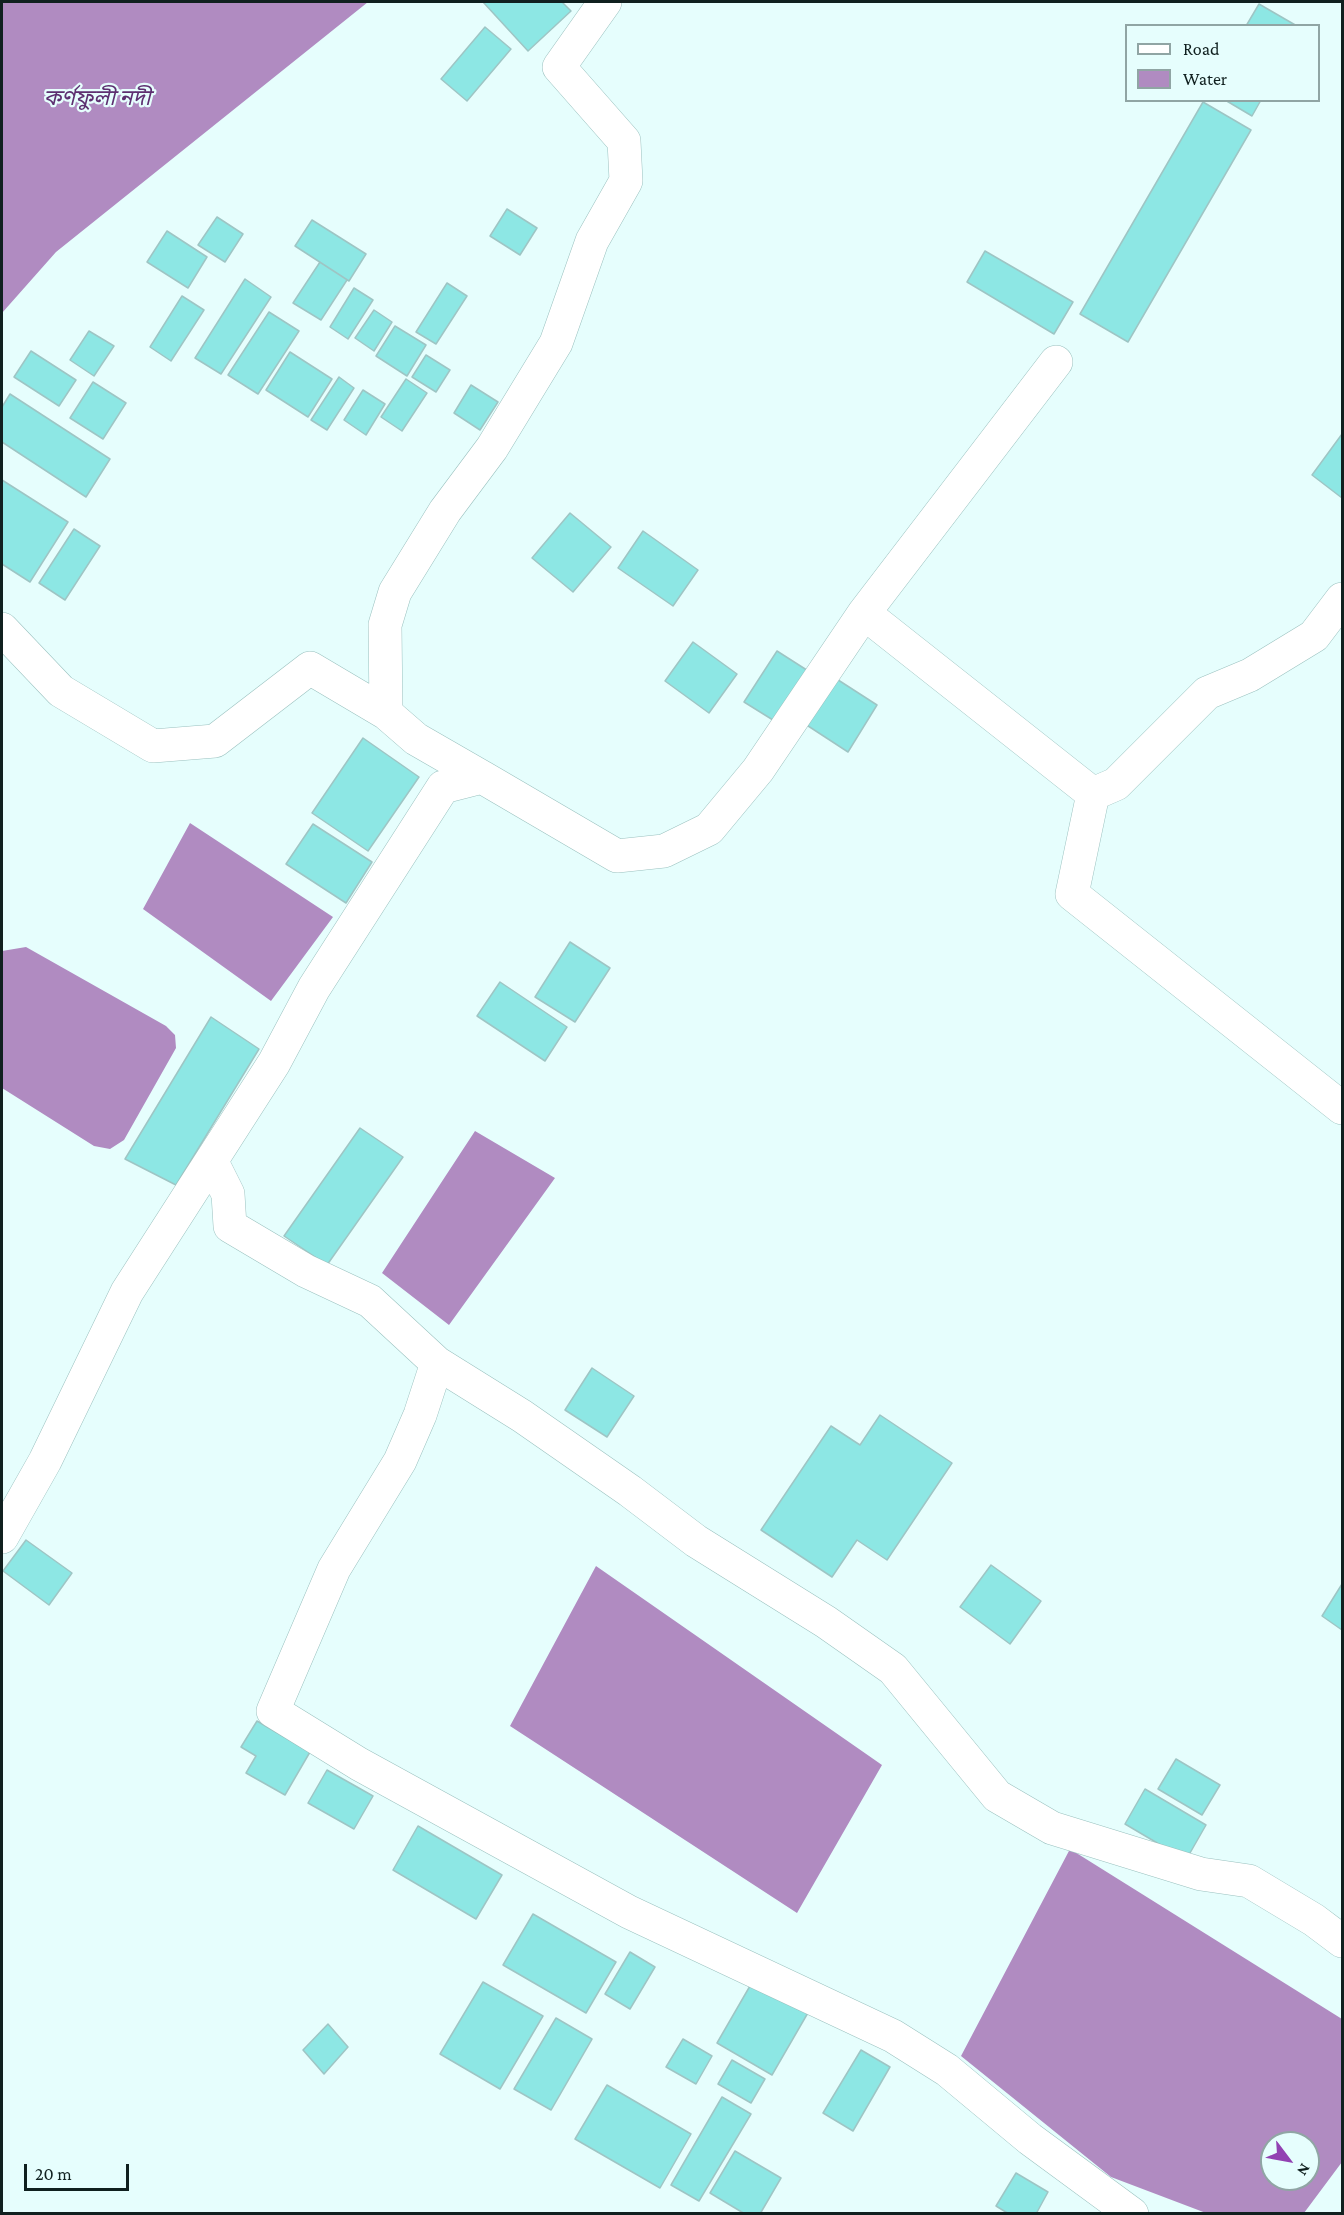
<!DOCTYPE html>
<html>
<head>
<meta charset="utf-8">
<style>
	body { margin:0 }
	#map { position:relative; width:1344px; height:2215px; overflow:hidden; background:#e6fefd; font-family:"Crimson Pro",serif }
	canvas { display:block }
	.frame { position:absolute; inset:0; border:3px solid #10201f; pointer-events:none }
	.legend { position:absolute; left:1125px; top:24px; width:195px; height:78px; box-sizing:border-box; background:#e6fefd; border:2px solid #90a5a4; margin:0; padding:8px 10px; list-style:none; font-size:18px; color:#10201f }
	.legend li { display:flex; align-items:center; gap:12px; height:30px }
	.legend b { width:30px; border:2px solid #90a5a4 }
	.north { position:absolute; left:1260px; top:2131px; width:60px; height:60px; box-sizing:border-box; background:#e6fefd; border:2px solid #90a5a4; border-radius:50%; rotate:122deg; font-size:16px; font-weight:700; line-height:24px; text-align:center; color:#10201f }
	.north::after { content:''; display:block; margin:auto; width:21px; height:27px; background:#9242b2; clip-path:polygon(50% 0,100% 100%,50% 72%,0 100%) }
	.scale { position:absolute; left:24px; top:2164px; width:105px; height:27px; box-sizing:border-box; border:3px solid #10201f; border-top:0; padding-left:8px; font-size:18px; line-height:21px; white-space:nowrap; color:#10201f; -webkit-text-stroke:4px #e6fefd; paint-order:stroke }
</style>
</head>
<body>
<div id="map">
<canvas width="1344" height="2215"></canvas>
<div class="frame"></div>
<ul class="legend">
<li><b style="height:8px;background:#fff"></b>Road</li>
<li><b style="height:16px;background:#b08bc1"></b>Water</li>
</ul>
<div class="north">N</div>
<div class="scale">20 m</div>
</div>
<script>
const context = document.querySelector('canvas').getContext('2d');
context.lineJoin = 'round';
function fill(path, color) { context.fillStyle = color; context.fill(path, 'evenodd'); }
function trace(path, color, width, dash) { context.strokeStyle = color; context.lineWidth = width; context.lineCap = dash ? 'butt' : 'round'; context.setLineDash(dash || []); context.stroke(path); }
function label(font, color, halo, rows, align = 'center') {
  context.font = font + ' "Crimson Pro","Noto Sans Bengali",serif'; context.lineWidth = 4.5; context.setLineDash([]); context.textBaseline = 'middle'; context.strokeStyle = halo; context.fillStyle = color; for (const [text, x, y, turn = 0] of rows) {
    context.save(); context.translate(x, y); context.rotate((+turn || 0) * Math.PI / 180); context.textAlign = isNaN(turn) ? turn : align; if (halo) context.strokeText(text, 0, 0); context.fillText(text, 0, 0); context.restore();
  }
}
const water = new Path2D(`
	M 2,2 L 368,2 L 56,252 L 2,313 Z
	M 190,823 L 333,917 L 271,1001 L 143,909 Z
	M 26,947 L 166,1026 L 175,1035 L 176,1048 L 124,1140 L 110,1149 L 94,1146 L 2,1088 L 2,951 Z
	M 475,1131 L 555,1178 L 449,1325 L 382,1273 Z
	M 596,1566 L 882,1765 L 797,1913 L 510,1726 Z
	M 1070,1849 L 1342,2019 L 1342,2162 L 1304,2213 L 1206,2213 L 1111,2177 L 961,2056 ZM 1272,2143 L 1308,2143 L 1308,2179 L 1272,2179 Z`);
const building = new Path2D(`
	M 483,2 L 562,2 L 571,11 L 528,51 Z
	M 1259,4 L 1297,26 L 1246,26 Z
	M 485,27 L 511,49 L 467,101 L 441,79 Z
	M 1225,100 L 1261,100 L 1252,116 Z
	M 1203,102 L 1251,130 L 1128,342 L 1080,314 Z
	M 507,209 L 537,228 L 520,255 L 490,236 Z
	M 217,217 L 243,234 L 225,262 L 198,245 Z
	M 312,220 L 366,254 L 349,281 L 295,246 Z
	M 167,231 L 207,257 L 188,288 L 147,262 Z
	M 985,251 L 1073,302 L 1054,334 L 967,282 Z
	M 320,262 L 347,280 L 321,320 L 293,303 Z
	M 245,279 L 271,297 L 221,374 L 195,358 Z
	M 447,283 L 467,296 L 436,344 L 416,332 Z
	M 354,288 L 373,300 L 348,339 L 330,327 Z
	M 182,296 L 204,310 L 171,361 L 150,347 Z
	M 374,310 L 392,322 L 374,351 L 355,338 Z
	M 269,312 L 299,331 L 258,394 L 228,375 Z
	M 395,326 L 426,345 L 407,376 L 376,356 Z
	M 89,331 L 114,346 L 94,376 L 70,360 Z
	M 31,351 L 76,380 L 59,406 L 14,377 Z
	M 290,352 L 332,379 L 308,417 L 266,390 Z
	M 426,355 L 450,370 L 436,392 L 412,377 Z
	M 339,377 L 354,388 L 327,430 L 311,420 Z
	M 406,379 L 427,393 L 402,431 L 381,417 Z
	M 93,382 L 126,403 L 103,439 L 70,418 Z
	M 471,385 L 498,402 L 480,430 L 454,413 Z
	M 363,390 L 385,404 L 366,435 L 344,420 Z
	M 10,394 L 110,459 L 86,497 L 2,442 L 2,407 Z
	M 1342,434 L 1342,498 L 1312,475 Z
	M 2,480 L 68,522 L 30,582 L 2,564 Z
	M 570,513 L 611,547 L 573,592 L 532,558 Z
	M 74,529 L 100,546 L 65,600 L 39,583 Z
	M 643,531 L 698,570 L 673,606 L 618,568 Z
	M 693,642 L 737,674 L 709,713 L 665,681 Z
	M 777,651 L 813,674 L 781,725 L 744,702 Z
	M 832,676 L 877,705 L 848,752 L 802,722 Z
	M 363,738 L 419,777 L 368,851 L 312,813 Z
	M 313,824 L 372,862 L 346,903 L 286,864 Z
	M 570,942 L 610,968 L 575,1022 L 535,997 Z
	M 500,982 L 567,1027 L 545,1061 L 477,1016 Z
	M 211,1017 L 259,1049 L 176,1185 L 125,1159 Z
	M 360,1128 L 403,1157 L 327,1265 L 284,1236 Z
	M 592,1368 L 634,1396 L 607,1437 L 565,1410 Z
	M 880,1415 L 952,1463 L 887,1560 L 857,1540 L 832,1577 L 761,1530 L 831,1426 L 860,1445 Z
	M 26,1540 L 72,1573 L 49,1605 L 3,1571 Z
	M 991,1565 L 1041,1601 L 1010,1644 L 960,1607 Z
	M 1342,1584 L 1342,1630 L 1322,1616 Z
	M 257,1721 L 310,1752 L 285,1795 L 246,1773 L 256,1756 L 241,1747 Z
	M 1176,1759 L 1220,1785 L 1202,1815 L 1158,1789 Z
	M 327,1770 L 373,1796 L 354,1829 L 308,1803 Z
	M 1145,1789 L 1206,1825 L 1186,1860 L 1125,1824 Z
	M 418,1826 L 502,1875 L 476,1919 L 393,1870 Z
	M 533,1914 L 616,1962 L 586,2013 L 503,1965 Z
	M 630,1952 L 655,1967 L 630,2009 L 605,1994 Z
	M 754,1979 L 809,2011 L 772,2075 L 717,2043 Z
	M 483,1982 L 543,2016 L 500,2089 L 440,2054 Z
	M 556,2018 L 592,2039 L 551,2110 L 514,2089 Z
	M 328,2024 L 348,2047 L 324,2074 L 303,2050 Z
	M 683,2039 L 712,2056 L 696,2084 L 666,2067 Z
	M 861,2050 L 890,2067 L 853,2131 L 823,2113 Z
	M 732,2060 L 765,2079 L 751,2103 L 718,2084 Z
	M 607,2085 L 691,2134 L 660,2188 L 575,2139 Z
	M 722,2097 L 751,2114 L 699,2201 L 671,2185 Z
	M 735,2151 L 781,2178 L 760,2214 L 745,2214 L 710,2193 Z
	M 1016,2173 L 1048,2192 L 1036,2214 L 1009,2214 L 996,2206 Z`);
const minor = new Path2D(`
	M 1056,362 L 864,613 L 1093,794 L 1072,894 L 1342,1108
	M 2,629 L 61,691 L 153,746 L 215,741 L 310,668 L 386,713 L 416,739 L 482,777
	M 386,713 L 385,625 L 395,592 L 445,511 L 492,448 L 556,343 L 592,241 L 626,181 L 624,141 L 559,67 L 605,2
	M 1093,794 L 1116,784 L 1207,693 L 1250,675 L 1314,636 L 1342,599
	M 212,1162 L 228,1194 L 230,1226 L 306,1271 L 370,1301 L 437,1363 L 420,1415 L 400,1461 L 334,1569 L 273,1711 L 359,1764 L 629,1912 L 893,2036 L 947,2070 L 1030,2139 L 1132,2214
	M 437,1363 L 522,1416 L 630,1491 L 696,1541 L 826,1622 L 893,1669 L 997,1796 L 1052,1828 L 1201,1874 L 1249,1881 L 1314,1920 L 1342,1941
	M 2,1537 L 45,1461 L 127,1292 L 274,1063 L 314,988 L 443,787 L 482,777 L 617,856 L 664,851 L 709,829 L 758,770 L 864,613`);
const waterNames = [
	["কর্ণফুলী নদী",97,98]
];
fill(water, '#b08bc1');
fill(building, '#8de7e4');
trace(building, '#9ec5c4', 1.5);
trace(minor, '#9ac1bf', 34);
trace(minor, '#fff', 33);
label('italic 22px', '#5d2f70', '#e6fefd', waterNames);
</script>
</body>
</html>
